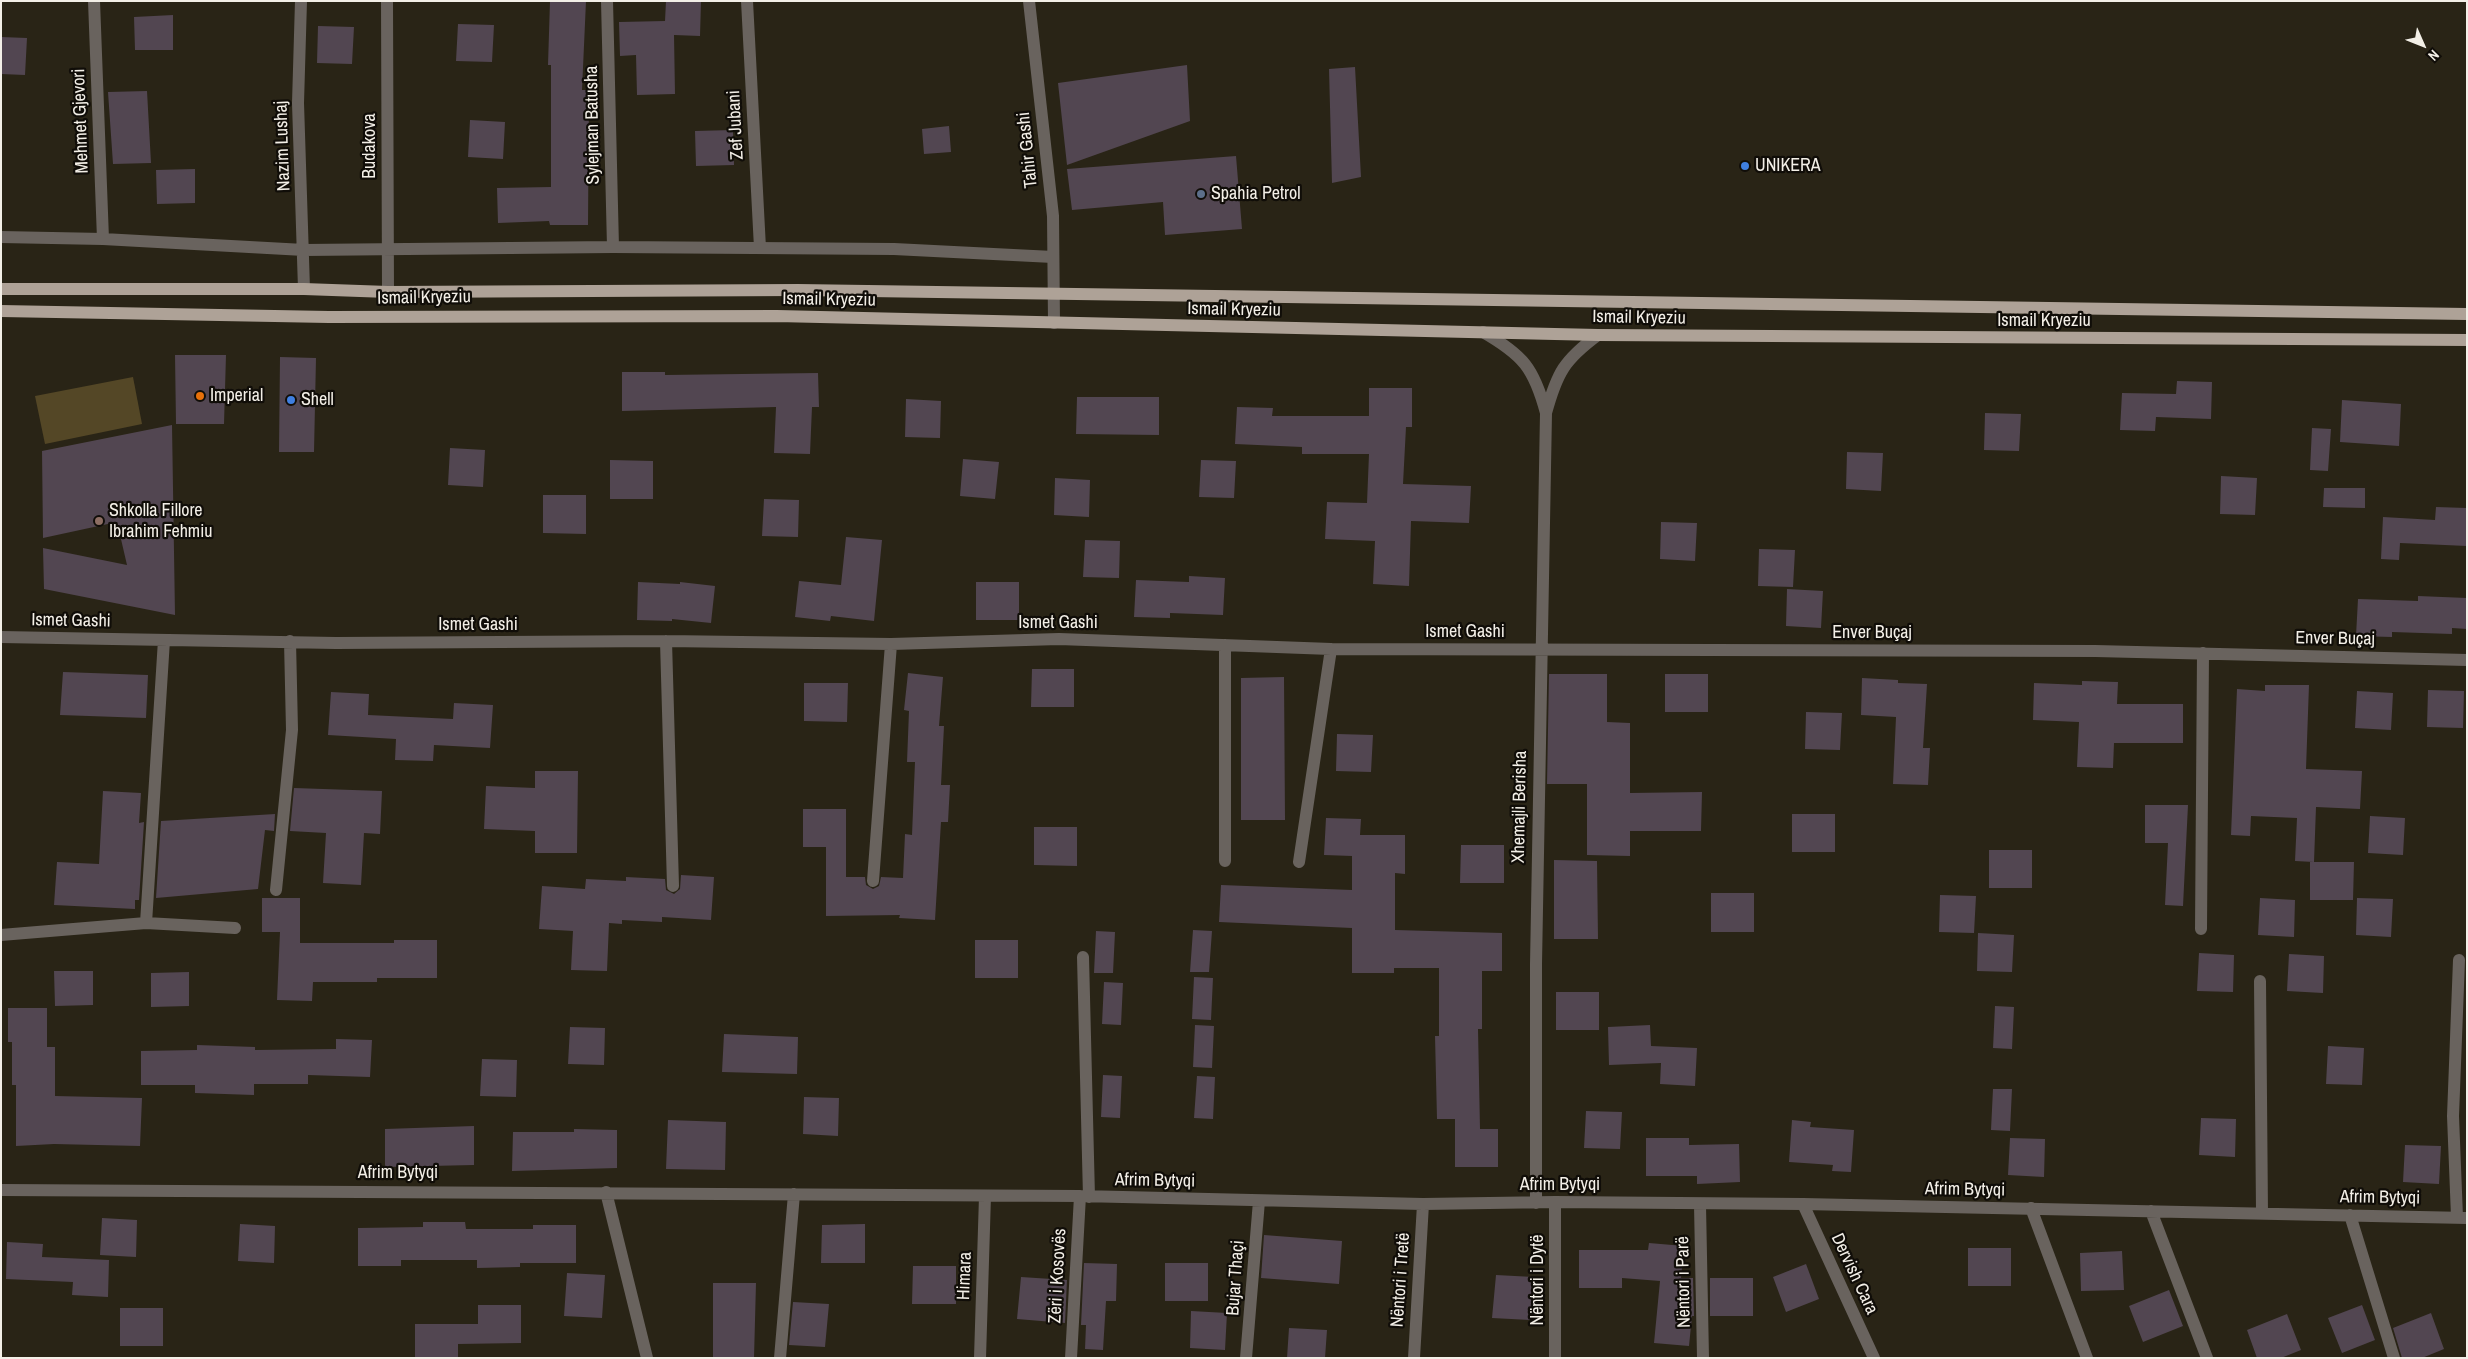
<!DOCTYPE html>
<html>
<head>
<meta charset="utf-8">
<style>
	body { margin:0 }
	#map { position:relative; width:2468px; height:1359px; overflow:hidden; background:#292416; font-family:"Archivo Narrow",sans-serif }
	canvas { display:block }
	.frame { position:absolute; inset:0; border:2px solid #f3efe7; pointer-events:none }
	.north { position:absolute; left:2398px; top:20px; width:50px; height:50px; -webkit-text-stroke:4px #100d08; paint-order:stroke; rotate:134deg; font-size:14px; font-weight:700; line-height:20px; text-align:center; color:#f3efe7 }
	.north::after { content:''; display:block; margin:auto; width:18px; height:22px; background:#f3efe7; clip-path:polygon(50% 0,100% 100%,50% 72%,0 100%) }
</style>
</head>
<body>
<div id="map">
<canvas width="2468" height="1359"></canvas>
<div class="frame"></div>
<div class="north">N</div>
</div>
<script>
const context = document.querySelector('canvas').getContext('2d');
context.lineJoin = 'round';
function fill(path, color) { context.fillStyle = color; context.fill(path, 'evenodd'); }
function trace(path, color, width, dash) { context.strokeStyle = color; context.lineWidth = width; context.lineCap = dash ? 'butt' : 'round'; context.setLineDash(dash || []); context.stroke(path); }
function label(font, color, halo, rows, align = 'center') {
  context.font = font + ' "Archivo Narrow",sans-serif'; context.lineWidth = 4.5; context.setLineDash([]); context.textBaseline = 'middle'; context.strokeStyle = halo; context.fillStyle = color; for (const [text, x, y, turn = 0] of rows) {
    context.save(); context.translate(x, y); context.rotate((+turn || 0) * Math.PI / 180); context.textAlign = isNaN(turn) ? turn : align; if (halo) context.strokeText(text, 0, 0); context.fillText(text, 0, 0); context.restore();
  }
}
const green = new Path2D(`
	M 133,377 L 142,424 L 45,444 L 35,396 Z`);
const building = new Path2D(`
	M 550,1 L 586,1 L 582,90 L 589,90 L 588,225 L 550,225 L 549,221 L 498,223 L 497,188 L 551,187 L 551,65 L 548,65 Z
	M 666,1 L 701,1 L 700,36 L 674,35 L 675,94 L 637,95 L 636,55 L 620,56 L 619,22 L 665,21 Z
	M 173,15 L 173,50 L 135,50 L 134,17 Z
	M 458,24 L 494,25 L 492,62 L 456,61 Z
	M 318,26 L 354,27 L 352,64 L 317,63 Z
	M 1,37 L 27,38 L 25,75 L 1,74 Z
	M 1187,65 L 1190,121 L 1067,165 L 1058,83 Z
	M 1355,67 L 1361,177 L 1332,183 L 1329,69 Z
	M 147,91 L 151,163 L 113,164 L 108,92 Z
	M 470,120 L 505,122 L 503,159 L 468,157 Z
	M 949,126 L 951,152 L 924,154 L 922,129 Z
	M 733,130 L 734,165 L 696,166 L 695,131 Z
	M 1236,156 L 1242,229 L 1165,235 L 1163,202 L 1072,210 L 1067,169 Z
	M 195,169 L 195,203 L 157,204 L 156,170 Z
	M 175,355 L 226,355 L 224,424 L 176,424 Z
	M 280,357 L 316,358 L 314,452 L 279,452 Z
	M 622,372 L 665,372 L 665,375 L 818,373 L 819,407 L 812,407 L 810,454 L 774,453 L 776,407 L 622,411 Z
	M 2177,381 L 2212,382 L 2211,419 L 2156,417 L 2155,431 L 2120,430 L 2122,393 L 2176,394 Z
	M 1369,388 L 1412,388 L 1412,427 L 1406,427 L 1403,484 L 1471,486 L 1469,523 L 1411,521 L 1409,586 L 1373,584 L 1375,541 L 1325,539 L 1327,502 L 1367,503 L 1369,454 L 1302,454 L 1302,447 L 1235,444 L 1237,407 L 1273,408 L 1272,416 L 1369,416 Z
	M 1077,397 L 1159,397 L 1159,435 L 1076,434 Z
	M 906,399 L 941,401 L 940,438 L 905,437 Z
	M 2342,400 L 2401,404 L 2399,446 L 2340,442 Z
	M 1985,413 L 2021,414 L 2019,451 L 1984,450 Z
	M 172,425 L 175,615 L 44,589 L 43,548 L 127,565 L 117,522 L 43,538 L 42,451 Z
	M 2312,428 L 2331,429 L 2328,471 L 2310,470 Z
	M 450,448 L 485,450 L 483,487 L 448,485 Z
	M 1847,452 L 1883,453 L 1881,491 L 1846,489 Z
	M 963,459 L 999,462 L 995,499 L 960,496 Z
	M 610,460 L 653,461 L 653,499 L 610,499 Z
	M 1201,460 L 1236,461 L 1234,498 L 1199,497 Z
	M 2221,476 L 2257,478 L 2255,515 L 2220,514 Z
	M 1055,478 L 1090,480 L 1089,517 L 1054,515 Z
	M 2324,488 L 2365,488 L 2365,508 L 2323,507 Z
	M 543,495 L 586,495 L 586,534 L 543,533 Z
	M 764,499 L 799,500 L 798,537 L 762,536 Z
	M 2436,507 L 2467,508 L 2467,546 L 2400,543 L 2399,560 L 2381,559 L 2383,517 L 2435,520 Z
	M 1661,522 L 1697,523 L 1695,561 L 1660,559 Z
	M 846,537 L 882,540 L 874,621 L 831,616 L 830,621 L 795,617 L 799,581 L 841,585 Z
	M 1085,540 L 1120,541 L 1119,578 L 1083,577 Z
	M 1759,549 L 1795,550 L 1793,587 L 1758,586 Z
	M 1189,576 L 1225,578 L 1223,615 L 1170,613 L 1170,618 L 1134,617 L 1136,580 L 1189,582 Z
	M 638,582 L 680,584 L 680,582 L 715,586 L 711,623 L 672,619 L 672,621 L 637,620 Z
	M 976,582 L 1019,582 L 1019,620 L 976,620 Z
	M 1787,589 L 1823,591 L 1821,628 L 1786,626 Z
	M 2418,596 L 2467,598 L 2467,629 L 2452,628 L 2452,634 L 2392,632 L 2392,637 L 2356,636 L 2358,599 L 2418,601 Z
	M 1032,669 L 1074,669 L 1074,707 L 1031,707 Z
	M 63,672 L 148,675 L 146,718 L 60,715 Z
	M 908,673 L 943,677 L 939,726 L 944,726 L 941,785 L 950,785 L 948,822 L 941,822 L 935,920 L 899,918 L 900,915 L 826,916 L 826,847 L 803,847 L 803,809 L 846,809 L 846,877 L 865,877 L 866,885 L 873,889 L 879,886 L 881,877 L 903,878 L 905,834 L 912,835 L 915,762 L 907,762 L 909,711 L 904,710 Z
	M 1549,674 L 1607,674 L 1607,722 L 1630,723 L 1630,793 L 1702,792 L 1701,831 L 1630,831 L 1630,856 L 1587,855 L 1587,784 L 1547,784 Z
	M 1665,674 L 1708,674 L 1708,712 L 1665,712 Z
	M 1284,677 L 1285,820 L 1241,820 L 1241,678 Z
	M 1862,678 L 1898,680 L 1898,683 L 1927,684 L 1923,748 L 1930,748 L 1928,785 L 1893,784 L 1896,717 L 1861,715 Z
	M 2082,681 L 2118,682 L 2117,704 L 2183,704 L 2183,743 L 2114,743 L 2113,768 L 2077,767 L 2079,722 L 2033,720 L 2034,683 L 2082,685 Z
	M 804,683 L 848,683 L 847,722 L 804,721 Z
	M 2265,685 L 2309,685 L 2306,769 L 2362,771 L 2360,809 L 2316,807 L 2314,862 L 2295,861 L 2297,818 L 2251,816 L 2250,836 L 2231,835 L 2237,689 L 2265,691 Z
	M 2428,690 L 2464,691 L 2463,728 L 2427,727 Z
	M 2357,691 L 2393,693 L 2391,730 L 2355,728 Z
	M 331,692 L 369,694 L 368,715 L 453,719 L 454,703 L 493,705 L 490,748 L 434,745 L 433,761 L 395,760 L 396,739 L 328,735 Z
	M 1806,712 L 1842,713 L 1840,750 L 1805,749 Z
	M 1337,734 L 1373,735 L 1371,772 L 1336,771 Z
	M 535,771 L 578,771 L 577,853 L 535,853 L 535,831 L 484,829 L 486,786 L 535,788 Z
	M 294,788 L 382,791 L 380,834 L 364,833 L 361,885 L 323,883 L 326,833 L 290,831 Z
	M 103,791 L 141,793 L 139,823 L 144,822 L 139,900 L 135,900 L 135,909 L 54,905 L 57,862 L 99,864 Z
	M 2145,805 L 2188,805 L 2183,906 L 2165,905 L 2168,843 L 2145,843 Z
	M 275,814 L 274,831 L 265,830 L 258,889 L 156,898 L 161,821 Z
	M 1792,814 L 1835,814 L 1835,852 L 1792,852 Z
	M 2370,816 L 2405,818 L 2403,855 L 2368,853 Z
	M 1326,818 L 1361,819 L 1360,835 L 1405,835 L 1405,874 L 1395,873 L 1395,930 L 1502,933 L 1502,971 L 1482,971 L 1482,1029 L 1478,1029 L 1480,1129 L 1498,1129 L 1498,1167 L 1455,1167 L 1455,1119 L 1437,1119 L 1435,1036 L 1439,1036 L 1439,968 L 1394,968 L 1394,973 L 1352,973 L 1352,928 L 1219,922 L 1221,885 L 1352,890 L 1352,856 L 1324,855 Z
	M 1034,827 L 1077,827 L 1077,866 L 1034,865 Z
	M 1461,845 L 1504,845 L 1504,883 L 1460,883 Z
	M 1989,850 L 2032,850 L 2032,888 L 1989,888 Z
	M 1554,860 L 1597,861 L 1598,939 L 1554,939 Z
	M 2310,862 L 2354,862 L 2353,900 L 2310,900 Z
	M 681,875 L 714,877 L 711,920 L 662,917 L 662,922 L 622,920 L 622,924 L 609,923 L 607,971 L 571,970 L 573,931 L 539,929 L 542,886 L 585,889 L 586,879 L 626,881 L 626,877 L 665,879 L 666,890 L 674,894 L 680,889 Z
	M 1711,893 L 1754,893 L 1754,932 L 1711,932 Z
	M 1940,895 L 1976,896 L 1974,933 L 1939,932 Z
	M 262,898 L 300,898 L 300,943 L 394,943 L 394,940 L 437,940 L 437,978 L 377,978 L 377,982 L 313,982 L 312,1001 L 277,1000 L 280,932 L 262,932 Z
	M 2260,898 L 2295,900 L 2294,937 L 2258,935 Z
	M 2357,898 L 2393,899 L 2391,937 L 2356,935 Z
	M 1193,930 L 1212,931 L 1209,972 L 1190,972 Z
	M 1096,931 L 1115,932 L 1113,973 L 1094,973 Z
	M 1978,933 L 2014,935 L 2012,972 L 1977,971 Z
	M 975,940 L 1018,940 L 1018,978 L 975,978 Z
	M 2199,953 L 2234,955 L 2233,992 L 2197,991 Z
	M 2289,954 L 2324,956 L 2323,993 L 2287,991 Z
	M 54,971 L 93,971 L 93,1005 L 55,1006 Z
	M 189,972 L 189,1006 L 151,1007 L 151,973 Z
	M 1194,977 L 1213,978 L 1211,1020 L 1192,1019 Z
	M 1104,982 L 1123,983 L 1121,1025 L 1102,1024 Z
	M 1556,992 L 1599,992 L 1599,1030 L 1556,1030 Z
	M 1995,1006 L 2014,1007 L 2012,1049 L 1993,1048 Z
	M 8,1008 L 47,1008 L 47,1047 L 55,1047 L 55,1096 L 142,1098 L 140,1146 L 54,1144 L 16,1146 L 16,1085 L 12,1085 L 12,1042 L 8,1042 Z
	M 1195,1025 L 1214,1026 L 1212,1068 L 1193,1067 Z
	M 1650,1025 L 1651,1046 L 1697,1048 L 1695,1086 L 1660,1084 L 1661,1063 L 1609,1065 L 1608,1027 Z
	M 570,1027 L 605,1028 L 604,1065 L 568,1064 Z
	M 724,1034 L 798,1037 L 797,1074 L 722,1072 Z
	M 336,1039 L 372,1040 L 370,1077 L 308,1075 L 308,1084 L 254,1084 L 254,1095 L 195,1093 L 195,1085 L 141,1085 L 141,1051 L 197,1050 L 197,1045 L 255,1047 L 255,1050 L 336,1049 Z
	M 2328,1046 L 2364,1048 L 2362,1085 L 2326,1084 Z
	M 482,1059 L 517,1060 L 516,1097 L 480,1096 Z
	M 1103,1075 L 1122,1076 L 1120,1118 L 1101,1117 Z
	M 1197,1076 L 1215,1077 L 1213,1119 L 1194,1118 Z
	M 1993,1089 L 2012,1089 L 2010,1131 L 1991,1130 Z
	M 804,1097 L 839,1098 L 838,1136 L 803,1134 Z
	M 1586,1111 L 1622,1112 L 1620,1149 L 1584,1148 Z
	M 2201,1118 L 2236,1119 L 2235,1157 L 2199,1155 Z
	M 668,1120 L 726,1122 L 725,1170 L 666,1169 Z
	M 1792,1120 L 1811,1122 L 1810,1127 L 1854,1130 L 1851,1172 L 1832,1171 L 1833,1165 L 1789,1162 Z
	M 474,1126 L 474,1165 L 385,1167 L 385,1129 Z
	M 574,1129 L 617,1130 L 617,1168 L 512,1171 L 513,1132 L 574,1132 Z
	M 1646,1138 L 1689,1138 L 1689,1145 L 1739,1144 L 1740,1182 L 1697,1184 L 1697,1176 L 1646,1176 Z
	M 2010,1138 L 2045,1139 L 2044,1177 L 2008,1175 Z
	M 2405,1145 L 2441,1146 L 2439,1184 L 2403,1182 Z
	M 102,1218 L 137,1220 L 136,1257 L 100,1255 Z
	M 423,1222 L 465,1222 L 466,1229 L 533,1229 L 533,1225 L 576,1225 L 576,1263 L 520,1263 L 520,1267 L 477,1268 L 477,1260 L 401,1260 L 401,1266 L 358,1266 L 358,1228 L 423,1227 Z
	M 240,1224 L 275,1226 L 274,1263 L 238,1261 Z
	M 865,1224 L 865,1263 L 821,1263 L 822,1225 Z
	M 1264,1235 L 1342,1241 L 1339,1284 L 1261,1278 Z
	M 7,1242 L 43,1244 L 42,1257 L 109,1260 L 108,1297 L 72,1295 L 73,1282 L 6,1279 Z
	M 1649,1243 L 1684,1246 L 1681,1278 L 1693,1278 L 1694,1316 L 1692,1316 L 1689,1346 L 1654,1343 L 1660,1281 L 1622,1278 L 1622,1288 L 1579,1288 L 1579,1250 L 1648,1250 Z
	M 1968,1248 L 2011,1248 L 2011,1286 L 1968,1286 Z
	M 2122,1251 L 2124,1290 L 2081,1291 L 2080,1253 Z
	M 1084,1263 L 1117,1264 L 1116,1301 L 1106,1301 L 1103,1350 L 1085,1349 L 1086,1325 L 1081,1325 Z
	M 1165,1263 L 1208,1263 L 1208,1301 L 1165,1301 Z
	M 1806,1264 L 1819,1299 L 1786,1312 L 1773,1277 Z
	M 913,1266 L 956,1266 L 956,1304 L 912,1304 Z
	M 567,1273 L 605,1275 L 602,1318 L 564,1316 Z
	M 1496,1275 L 1534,1277 L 1530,1320 L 1492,1318 Z
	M 1021,1277 L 1067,1280 L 1065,1323 L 1017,1319 Z
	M 1710,1278 L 1753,1278 L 1753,1316 L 1710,1316 Z
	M 713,1283 L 756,1283 L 754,1358 L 713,1358 Z
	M 2169,1290 L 2183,1326 L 2143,1342 L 2129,1306 Z
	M 793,1302 L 829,1304 L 825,1347 L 789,1345 Z
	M 478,1305 L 521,1305 L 521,1343 L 458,1344 L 458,1358 L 415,1358 L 415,1324 L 478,1324 Z
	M 2362,1305 L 2375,1340 L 2342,1353 L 2328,1318 Z
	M 120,1308 L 163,1308 L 163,1346 L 120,1346 Z
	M 1191,1311 L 1227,1313 L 1225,1350 L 1190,1348 Z
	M 2431,1313 L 2444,1349 L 2422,1358 L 2402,1358 L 2393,1328 Z
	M 2287,1314 L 2301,1350 L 2281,1358 L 2257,1358 L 2247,1330 Z
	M 1289,1328 L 1327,1330 L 1325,1358 L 1287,1358 Z`);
const minor = new Path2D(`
	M 94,1 L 103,239
	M 301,1 L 298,103 L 304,289
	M 387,1 L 388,292
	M 607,1 L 613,247
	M 747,1 L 760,248
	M 1029,1 L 1053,216 L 1054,323
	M 1,237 L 103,239 L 304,250 L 613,247 L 894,249 L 1053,257
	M 1483,332 C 1523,355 1534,368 1546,413
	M 1,637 L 336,643 L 666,641 L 891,644 L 1059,639 L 1331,649 L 2095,651 L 2467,660
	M 666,641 L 673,886
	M 1225,861 L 1225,645
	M 1299,862 L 1331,649
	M 873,881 L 891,644
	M 276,890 L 292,730 L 290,641
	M 146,923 L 164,640
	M 2201,929 L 2203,653
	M 1,935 L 146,923 L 235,928
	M 1083,957 L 1089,1197
	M 2260,981 L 2262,1213
	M 1,1190 L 1080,1196 L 1423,1204 L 1555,1202 L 1803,1204 L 2467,1218
	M 606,1192 L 647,1358
	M 1536,1203 L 1536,964 L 1546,413 C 1557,373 1564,360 1598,335
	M 1803,1204 L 1874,1358
	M 1700,1205 L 1703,1358
	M 2031,1208 L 2087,1358
	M 2151,1211 L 2207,1358
	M 2350,1215 L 2394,1358
	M 2457,1217 L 2453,1116 L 2459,960
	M 780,1358 L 794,1194
	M 980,1358 L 985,1196
	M 1071,1358 L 1080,1196
	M 1246,1358 L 1259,1201
	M 1414,1358 L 1423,1204
	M 1555,1358 L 1555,1202`);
const major = new Path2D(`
	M 1,289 L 304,289 L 388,292 L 798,290 L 2467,314
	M 1,311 L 329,317 L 777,316 L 1598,335 L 2467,340`);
const markers = [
	[1745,166,5,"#3f7fe0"],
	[1201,194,5,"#5c6f8a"],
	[200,396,5,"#e8710a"],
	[291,400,5,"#3f7fe0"],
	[99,521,5,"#8d6e63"]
];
const streetNames = [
	["Mehmet Gjevori",81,121,-92],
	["Sylejman Batusha",593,125,-91],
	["Zef Jubani",736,125,-93],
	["Nazim Lushaj",283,146,-92],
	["Budakova",370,146,-90],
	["Tahir Gashi",1028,150,-96],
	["Ismail Kryeziu",424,298,-1],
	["Ismail Kryeziu",829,300,1],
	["Ismail Kryeziu",1234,310,1],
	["Ismail Kryeziu",1639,318,1],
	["Ismail Kryeziu",2044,321],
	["Ismet Gashi",71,621,1],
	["Ismet Gashi",1058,623],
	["Ismet Gashi",478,625],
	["Ismet Gashi",1465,632],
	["Enver Buçaj",1872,633],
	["Enver Buçaj",2335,639,1],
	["Xhemajli Berisha",1520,807,-89],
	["Afrim Bytyqi",398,1173],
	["Afrim Bytyqi",1155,1181,1],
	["Afrim Bytyqi",1560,1185],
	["Afrim Bytyqi",1965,1190,1],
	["Afrim Bytyqi",2380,1198,1],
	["Dervish Cara",1854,1274,65],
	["Himara",965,1276,-88],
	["Zëri i Kosovës",1058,1276,-87],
	["Bujar Thaçi",1236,1278,-86],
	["Nëntori i Tretë",1401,1280,-86],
	["Nëntori i Dytë",1538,1280,-90],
	["Nëntori i Parë",1684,1282,-91]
];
const poiNames = [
	["UNIKERA",1755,166],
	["Spahia Petrol",1211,194],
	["Imperial",210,396],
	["Shell",301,400],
	["Shkolla Fillore",109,511],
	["Ibrahim Fehmiu",109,532]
];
fill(green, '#544726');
fill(building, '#524651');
trace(minor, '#69635e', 12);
trace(major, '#aea297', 12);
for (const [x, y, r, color] of markers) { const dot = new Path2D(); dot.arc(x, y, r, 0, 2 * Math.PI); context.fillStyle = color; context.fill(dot); trace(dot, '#100d08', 2); }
label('18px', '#f3efe7', '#100d08', streetNames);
label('18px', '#f3efe7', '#100d08', poiNames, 'left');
</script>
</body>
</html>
